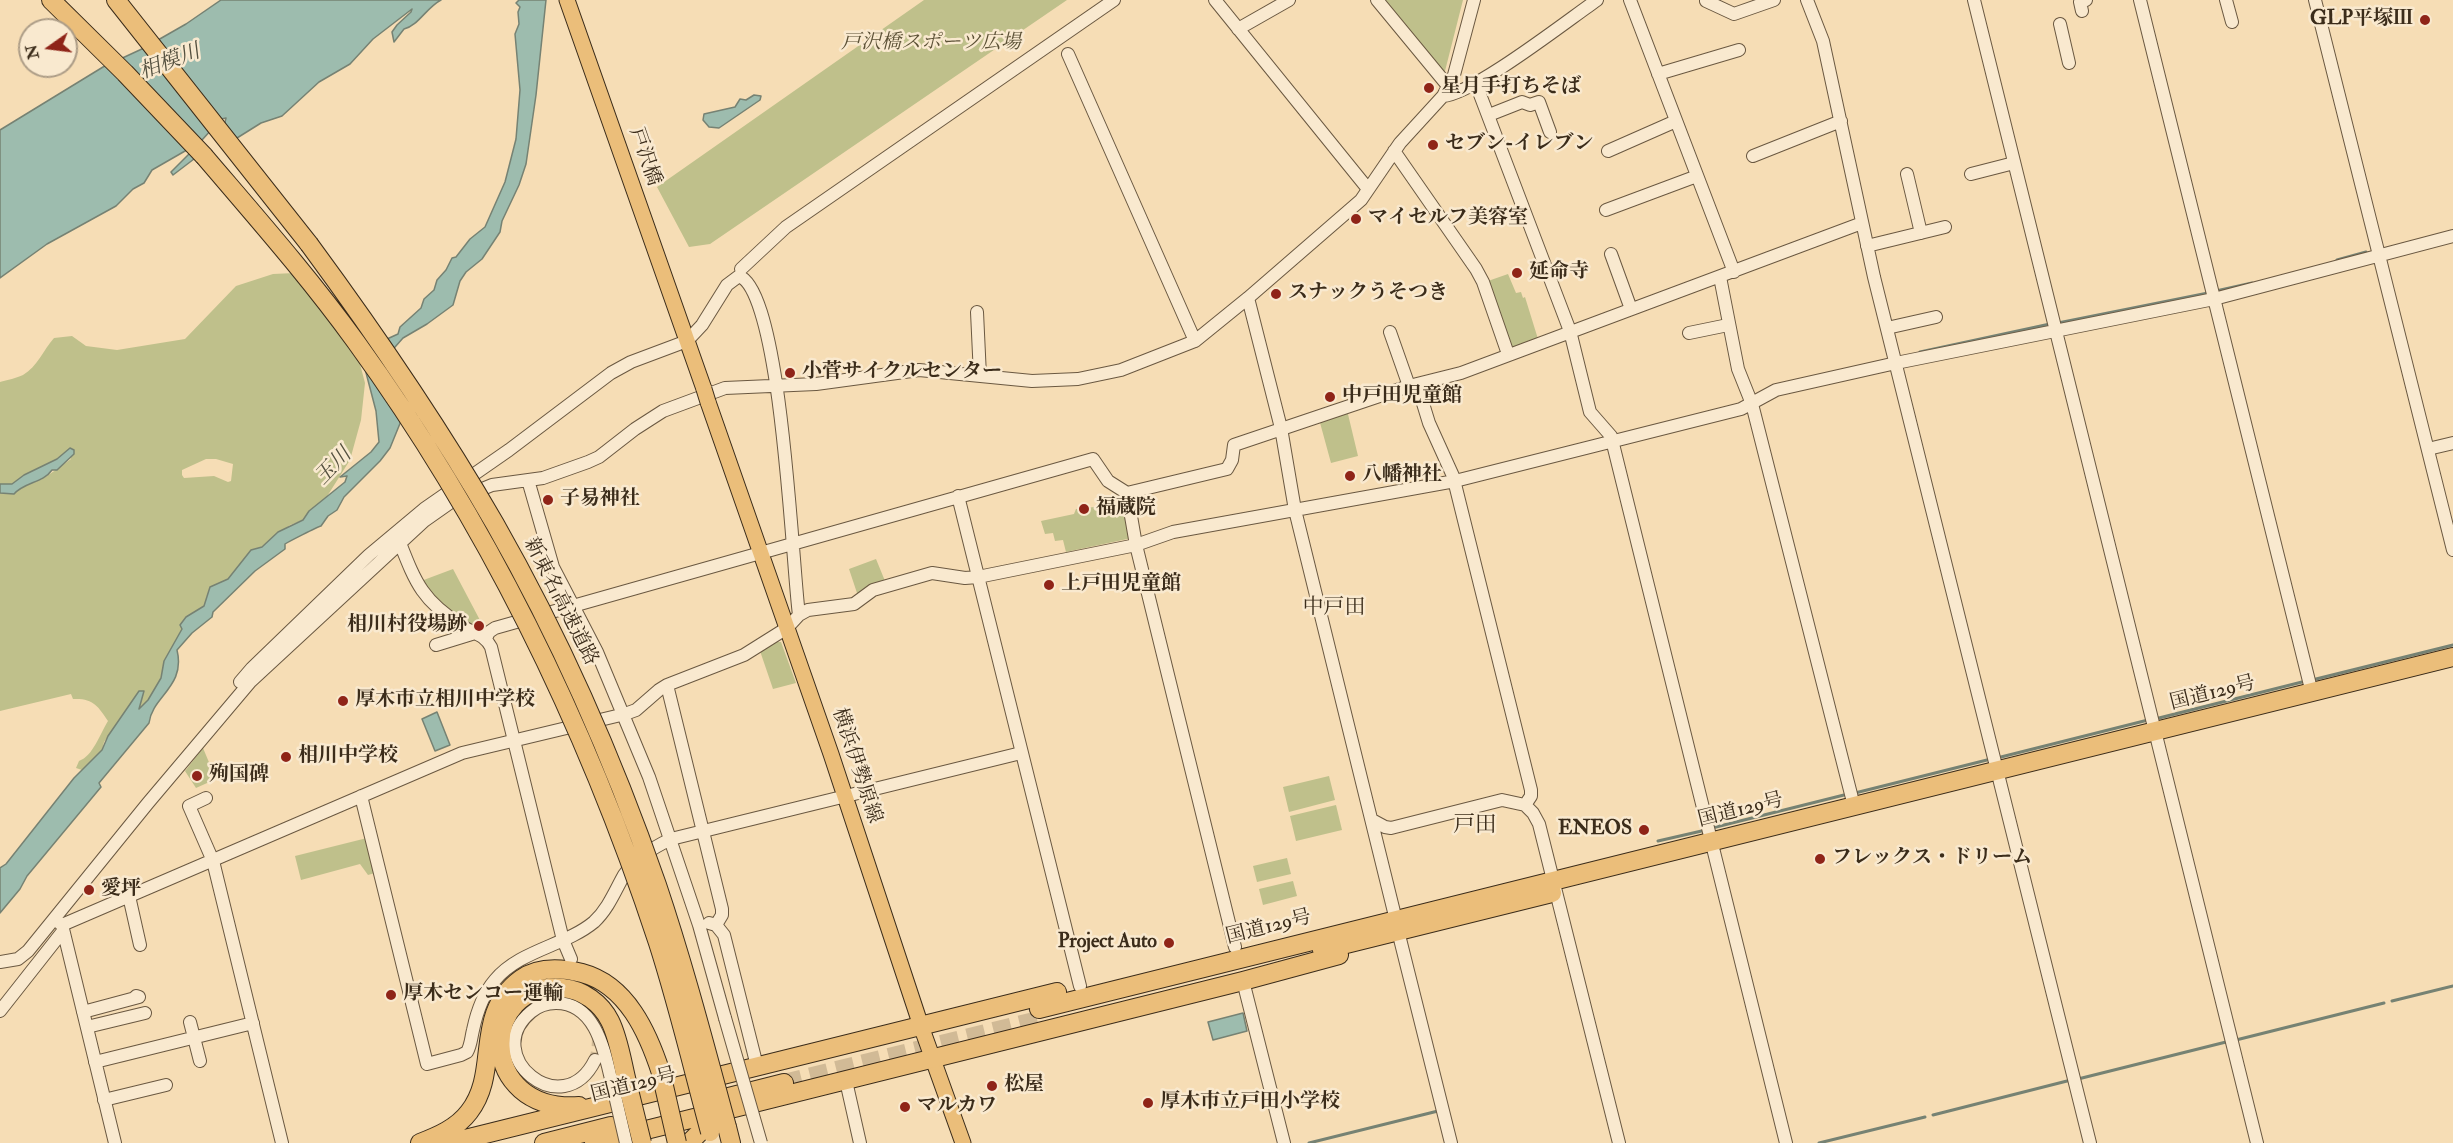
<!DOCTYPE html>
<html>
<head>
<meta charset="utf-8">
<style>
	body { margin:0 }
	#map { position:relative; width:2453px; height:1143px; overflow:hidden; background:#f6ddb5; font-family:"IM FELL Double Pica",serif }
	canvas { display:block }
	.north { position:absolute; left:18px; top:18px; width:60px; height:60px; box-sizing:border-box; background:#f9e9cf; border:2px solid #ad9d87; border-radius:50%; rotate:256deg; font-size:16px; font-weight:700; line-height:24px; text-align:center; color:#3b2c1a }
	.north::after { content:''; display:block; margin:auto; width:21px; height:27px; background:#8f2418; clip-path:polygon(50% 0,100% 100%,50% 72%,0 100%) }
</style>
</head>
<body>
<div id="map">
<canvas width="2453" height="1143"></canvas>
<div class="north">N</div>
</div>
<script>
const context = document.querySelector('canvas').getContext('2d');
context.lineJoin = 'round';
function fill(path, color) { context.fillStyle = color; context.fill(path, 'evenodd'); }
function trace(path, color, width, dash) { context.strokeStyle = color; context.lineWidth = width; context.lineCap = dash ? 'butt' : 'round'; context.setLineDash(dash || []); context.stroke(path); }
function label(font, color, halo, rows, align = 'center') {
  context.font = font + ' "IM FELL Double Pica","Noto Serif JP",serif'; context.lineWidth = 5; context.setLineDash([]); context.textBaseline = 'middle'; context.strokeStyle = halo; context.fillStyle = color; for (const [text, x, y, turn = 0] of rows) {
    context.save(); context.translate(x, y); context.rotate((+turn || 0) * Math.PI / 180); context.textAlign = isNaN(turn) ? turn : align; if (halo) context.strokeText(text, 0, 0); context.fillText(text, 0, 0); context.restore();
  }
}
const green = new Path2D(`
	M 924,0 L 1067,0 L 710,244 L 689,247 L 657,187 Z
	M 1378,0 L 1463,0 L 1445,71 L 1440,73 Z
	M 295,273 L 360,364 L 365,383 L 361,420 L 350,460 L 326,498 L 309,511 L 303,520 L 290,525 L 263,547 L 251,550 L 228,579 L 210,587 L 204,606 L 186,617 L 182,629 L 164,661 L 161,678 L 148,700 L 138,711 L 139,691 L 104,742 L 102,750 L 82,770 L 76,768 L 79,761 C 93,756 100,734 108,721 C 98,706 93,698 73,699 L 71,694 L 0,711 L 0,493 L 10,494 C 20,487 31,484 42,479 C 52,473 61,466 71,459 L 66,452 L 57,459 L 24,475 L 12,484 L 0,484 L 0,382 C 7,380 17,378 23,375 C 37,367 44,349 54,338 L 72,336 L 86,346 L 117,350 L 185,339 L 236,286 L 273,274 ZM 206,459 L 216,459 L 233,464 L 231,481 L 228,482 L 214,476 L 184,478 L 182,475 L 182,470 Z
	M 1508,274 L 1516,293 L 1521,292 L 1523,298 L 1525,297 L 1538,339 L 1512,349 L 1488,281 Z
	M 1347,410 L 1358,456 L 1331,463 L 1319,419 Z
	M 1125,499 L 1132,538 L 1066,552 L 1063,540 L 1055,541 L 1053,533 L 1045,534 L 1041,521 L 1074,514 L 1076,509 L 1113,505 L 1112,502 Z
	M 876,559 L 885,581 L 858,596 L 849,569 Z
	M 453,569 L 482,624 C 478,626 477,627 472,626 C 461,625 428,591 421,581 Z
	M 777,642 L 781,642 L 796,683 L 773,689 L 760,651 Z
	M 203,748 L 216,779 L 196,788 L 185,771 Z
	M 1329,776 L 1335,800 L 1289,812 L 1283,787 Z
	M 1336,805 L 1342,830 L 1296,841 L 1290,816 Z
	M 367,838 L 375,873 L 368,875 L 360,864 L 301,880 L 295,856 Z
	M 1287,858 L 1291,874 L 1257,882 L 1253,866 Z
	M 1293,881 L 1297,896 L 1263,905 L 1259,889 Z`);
const water = new Path2D(`
	M 221,0 L 441,0 C 427,7 418,26 404,29 L 394,42 L 392,32 L 397,25 L 411,12 L 412,9 L 373,39 L 350,64 L 319,82 L 282,116 L 261,123 L 237,138 L 220,143 L 226,118 L 221,119 L 202,140 L 202,148 L 194,159 L 173,175 L 171,172 L 193,150 L 192,147 L 152,170 L 144,183 L 133,189 L 116,206 L 47,244 L 0,278 L 0,130 L 103,67 L 144,48 L 186,24 Z
	M 519,0 L 546,0 L 536,95 L 526,164 L 519,185 L 502,221 L 500,232 L 482,259 L 466,272 L 460,281 L 453,305 L 427,324 L 403,338 L 380,364 L 401,421 L 390,448 L 380,461 L 344,497 L 337,510 L 328,516 L 321,526 C 317,527 288,542 285,544 L 285,549 L 255,571 L 213,612 L 212,617 L 192,633 L 177,650 C 186,687 152,696 149,723 L 99,783 L 101,787 L 27,876 L 20,889 L 0,913 L 0,868 L 6,864 L 74,778 L 102,750 L 108,736 L 139,691 L 144,691 L 139,709 L 148,700 L 161,678 L 164,661 L 182,629 L 180,625 L 186,617 L 204,606 L 210,587 L 228,579 L 251,550 L 262,547 L 278,532 L 303,520 L 309,511 L 345,482 L 347,476 L 340,477 L 371,452 L 379,442 L 376,411 L 364,365 L 387,339 L 398,334 L 400,327 L 421,308 L 424,299 L 434,290 L 437,280 L 446,270 L 452,258 L 456,257 L 470,239 L 485,227 L 505,182 L 516,139 L 520,90 L 515,34 L 519,24 L 518,12 L 520,7 L 516,3 Z
	M 754,95 L 761,96 L 760,100 L 719,128 L 709,127 L 703,120 L 704,114 L 735,107 L 740,99 L 746,100 Z
	M 70,448 L 74,450 L 74,454 L 57,470 L 52,470 C 43,483 24,482 14,494 L 0,493 L 0,484 L 12,484 L 24,475 L 57,459 Z
	M 437,712 L 450,745 L 435,751 L 422,719 Z
	M 1243,1013 L 1247,1031 L 1213,1040 L 1208,1022 Z`);
const stream = new Path2D(`
	M 2337,260 L 2366,252
	M 2216,291 L 2252,283
	M 2058,323 L 2208,293
	M 1920,352 L 2050,324
	M 2312,680 L 2453,645
	M 2155,719 L 2306,681
	M 1997,758 L 2148,720
	M 1855,793 L 1991,759
	M 1712,828 L 1848,794
	M 1658,841 L 1706,830
	M 2392,1001 L 2453,986
	M 2236,1040 L 2384,1003
	M 2078,1079 L 2226,1042
	M 1933,1115 L 2071,1080
	M 1309,1143 L 1438,1111
	M 1819,1143 L 1925,1117`);
const minorTunnel = new Path2D(`
	M 574,967 C 587,996 605,1028 595,1060`);
const highwayTunnel = new Path2D(`
	M 784,1083 L 1042,1019`);
const minor = new Path2D(`
	M 1215,0 L 1368,189
	M 1377,0 L 1448,86
	M 1630,0 L 1734,272
	M 1807,0 L 1823,41 L 1874,277 L 2090,1143
	M 1974,0 L 2257,1143
	M 2140,0 L 2312,693
	M 2226,0 L 2232,22
	M 2315,0 L 2453,550
	M 1706,1 L 1734,14 L 1774,0
	M 2082,11 L 2080,2 L 2086,0
	M 2060,24 L 2069,63
	M 1238,29 L 1289,0
	M 1068,54 L 1195,341
	M 1658,74 L 1739,50
	M 1476,84 L 1570,331 L 1590,412 L 1611,436 L 1786,1143
	M 1443,96 C 1472,95 1568,20 1597,0
	M 1489,115 L 1522,102 L 1530,105 L 1539,102 L 1550,132
	M 1394,151 L 1476,269 L 1483,282 L 1508,354
	M 1608,151 L 1676,121
	M 1753,156 L 1841,121
	M 1907,174 L 1921,233
	M 1971,174 L 2014,163
	M 1606,210 L 1697,176
	M 1867,246 L 1945,227
	M 1611,254 L 1631,309
	M 741,269 L 786,227 L 1114,0
	M 1720,277 L 1738,369 L 1752,404 L 1854,806
	M 1248,298 L 1281,428 L 1295,510 L 1394,912
	M 977,312 L 980,376
	M 1887,328 L 1936,317
	M 1390,332 L 1409,386
	M 1689,333 L 1728,325
	M 1417,384 L 1429,423 L 1453,476 L 1531,790 L 1531,796 L 1525,805
	M 2428,449 L 2453,443
	M 528,480 L 553,567 L 597,652 L 649,777 L 699,925 L 725,1018
	M 1127,493 L 1136,545 L 1235,947
	M 958,496 L 1080,986
	M 400,543 C 416,584 423,601 462,626 C 474,634 484,634 491,647 L 563,940 L 571,959
	M 486,638 L 489,632 L 495,628 L 1093,459 L 1108,481 L 1127,493 L 1227,469 L 1232,460 L 1234,445 L 1409,386 L 1461,373 L 1862,223
	M 436,645 L 475,633
	M 240,682 L 252,668 L 369,555 L 424,509 L 509,450 L 611,373 L 631,362 L 687,341 L 702,325 L 727,285 L 739,276 C 782,292 792,564 799,615
	M 667,685 L 722,909 L 722,915 L 716,925
	M 361,796 L 427,1064 L 461,1055 L 467,1052 C 471,1045 471,1038 473,1030 C 477,1011 483,994 495,980 C 520,950 565,946 594,922 C 608,909 615,891 624,875 C 635,859 654,847 671,839 L 1021,753
	M 206,798 L 189,806 L 213,861 L 282,1143
	M 1372,820 L 1385,827 L 1391,828 L 1502,800 L 1525,805 L 1533,813 L 1539,824 L 1619,1143
	M 129,896 L 140,945
	M 57,921 L 62,925 L 115,1143
	M 709,923 L 716,925 L 724,935 L 757,1066
	M 62,925 L 462,753 L 625,714 L 636,710 L 659,690 L 667,685 L 744,655 L 787,628 L 799,615 L 808,610 L 854,604 L 873,590 L 932,573 L 965,578 L 978,577 L 1136,545 L 1173,532 L 1455,481 L 1741,409 L 1776,390 L 1896,363 L 2214,299 L 2453,236
	M 1400,939 L 1451,1143
	M 0,962 L 18,959 L 28,951 L 148,803 L 251,681 L 424,521 L 451,502 L 492,485 L 543,478 L 588,462 L 599,457 L 635,429 L 663,411 L 725,388 L 816,384 L 919,370 L 1032,381 L 1078,379 L 1121,370 L 1195,341 L 1248,298 L 1361,200 L 1400,143 L 1443,96 L 1454,75 L 1474,0
	M 1243,981 L 1284,1143
	M 0,1011 L 63,931
	M 83,1012 L 139,997 L 136,996
	M 190,1022 L 200,1061
	M 87,1027 L 145,1013
	M 595,1060 C 563,1125 479,1055 531,1012 C 538,1006 547,1003 556,1003 C 598,1003 605,1056 613,1087
	M 95,1062 L 253,1023
	M 846,1081 L 860,1143
	M 104,1100 L 166,1085`);
const major = new Path2D(`
	M 567,0 L 704,389
	M 708,402 L 831,754 L 921,1026 L 963,1143`);
const highway = new Path2D(`
	M 51,0 L 125,73 L 204,156
	M 116,0 L 309,244
	M 1322,950 L 1552,893
	M 1039,1009 L 2453,657
	M 705,1103 L 784,1083
	M 579,1106 C 475,1113 479,980 563,988 C 583,990 601,1003 610,1021 C 619,1039 622,1062 627,1082
	M 727,1127 L 731,1143
	M 420,1143 C 438,1136 457,1128 469,1112 C 501,1071 472,1015 521,979 C 539,966 562,968 582,973 C 627,985 648,1033 661,1073
	M 449,1143 L 1057,992
	M 544,1143 L 611,1126
	M 594,1143 L 1243,981 L 1339,955
	M 689,1143 L 702,1130 L 720,1119`);
const minorBridge = new Path2D(`
	M 725,1018 L 761,1143
	M 613,1087 L 626,1143`);
const majorBridge = new Path2D(`
	M 704,389 L 708,402`);
const highwayBridge = new Path2D(`
	M 204,156 C 256,217 309,277 356,342 C 488,524 588,730 658,943 C 678,1005 693,1069 710,1132
	M 309,244 C 376,335 439,427 495,524 C 560,638 614,761 657,885 C 684,965 705,1046 727,1127
	M 661,1073 L 677,1143
	M 627,1082 L 642,1143`);
const markers = [
	[2425,20,6,"#8f2418"],
	[1429,88,6,"#8f2418"],
	[1433,145,6,"#8f2418"],
	[1356,219,6,"#8f2418"],
	[1517,273,6,"#8f2418"],
	[1276,294,6,"#8f2418"],
	[790,373,6,"#8f2418"],
	[1330,397,6,"#8f2418"],
	[1350,476,6,"#8f2418"],
	[548,500,6,"#8f2418"],
	[1084,509,6,"#8f2418"],
	[1049,585,6,"#8f2418"],
	[479,626,6,"#8f2418"],
	[343,701,6,"#8f2418"],
	[286,757,6,"#8f2418"],
	[197,776,6,"#8f2418"],
	[1644,830,6,"#8f2418"],
	[1820,859,6,"#8f2418"],
	[89,890,6,"#8f2418"],
	[1169,943,6,"#8f2418"],
	[391,995,6,"#8f2418"],
	[992,1086,6,"#8f2418"],
	[1148,1103,6,"#8f2418"],
	[905,1107,6,"#8f2418"]
];
const poiNames = [
	["GLP平塚Ⅲ",2413,20,"right"],
	["星月手打ちそば",1441,88],
	["セブン-イレブン",1445,145],
	["マイセルフ美容室",1368,219],
	["延命寺",1529,273],
	["スナックうそつき",1288,294],
	["小菅サイクルセンター",802,373],
	["中戸田児童館",1342,397],
	["八幡神社",1362,476],
	["子易神社",560,500],
	["福蔵院",1096,509],
	["上戸田児童館",1061,585],
	["相川村役場跡",467,626,"right"],
	["厚木市立相川中学校",355,701],
	["相川中学校",298,757],
	["殉国碑",209,776],
	["ENEOS",1632,830,"right"],
	["フレックス・ドリーム",1832,859],
	["愛坪",101,890],
	["Project Auto",1157,943,"right"],
	["厚木センコー運輸",403,995],
	["松屋",1004,1086],
	["厚木市立戸田小学校",1160,1103],
	["マルカワ",917,1107]
];
const parkNames = [
	["戸沢橋スポーツ広場",931,44]
];
const streetNames = [
	["戸沢橋",644,157,71],
	["新東名高速道路",560,602,63],
	["国道129号",2213,694,-14],
	["横浜伊勢原線",856,766,72],
	["国道129号",1741,811,-14],
	["国道129号",1269,928,-14],
	["国道129号",634,1086,-14]
];
const waterNames = [
	["相模川",170,63,-21],
	["玉川",334,467,-46]
];
const neighbourhoodNames = [
	["中戸田",1334,608]
];
const quarterNames = [
	["戸田",1475,826]
];
fill(green, '#bfc08b');
fill(water, '#9dbcae');
trace(water, '#768273', 1.5);
trace(stream, '#768273', 3);
trace(minorTunnel, '#d1ba96', 12, [12, 6]);
trace(highwayTunnel, '#d1ba96', 18, [18, 9]);
trace(minor, '#6a5841', 14);
trace(major, '#3b2c1a', 17);
trace(highway, '#3b2c1a', 20);
trace(minor, '#f9e9cf', 12);
trace(major, '#ebbe7a', 15);
trace(highway, '#ebbe7a', 18);
trace(minorBridge, '#6a5841', 14, []);
trace(majorBridge, '#3b2c1a', 17, []);
trace(highwayBridge, '#3b2c1a', 20, []);
trace(minorBridge, '#f9e9cf', 12);
trace(majorBridge, '#ebbe7a', 15);
trace(highwayBridge, '#ebbe7a', 18);
for (const [x, y, r, color] of markers) { const dot = new Path2D(); dot.arc(x, y, r, 0, 2 * Math.PI); context.fillStyle = color; context.fill(dot); trace(dot, '#f9e9cf', 2); }
label('bold 20px', '#3b2c1a', '#f9e9cf', poiNames, 'left');
label('italic 20px', '#5c5136', '#f9e9cf', parkNames);
label('20px', '#3b2c1a', '#f9e9cf', streetNames);
label('italic 21px', '#54503f', '#f9e9cf', waterNames);
label('21px', '#3b2c1a', '#f9e9cf', neighbourhoodNames);
label('22px', '#3b2c1a', '#f9e9cf', quarterNames);
</script>
</body>
</html>
